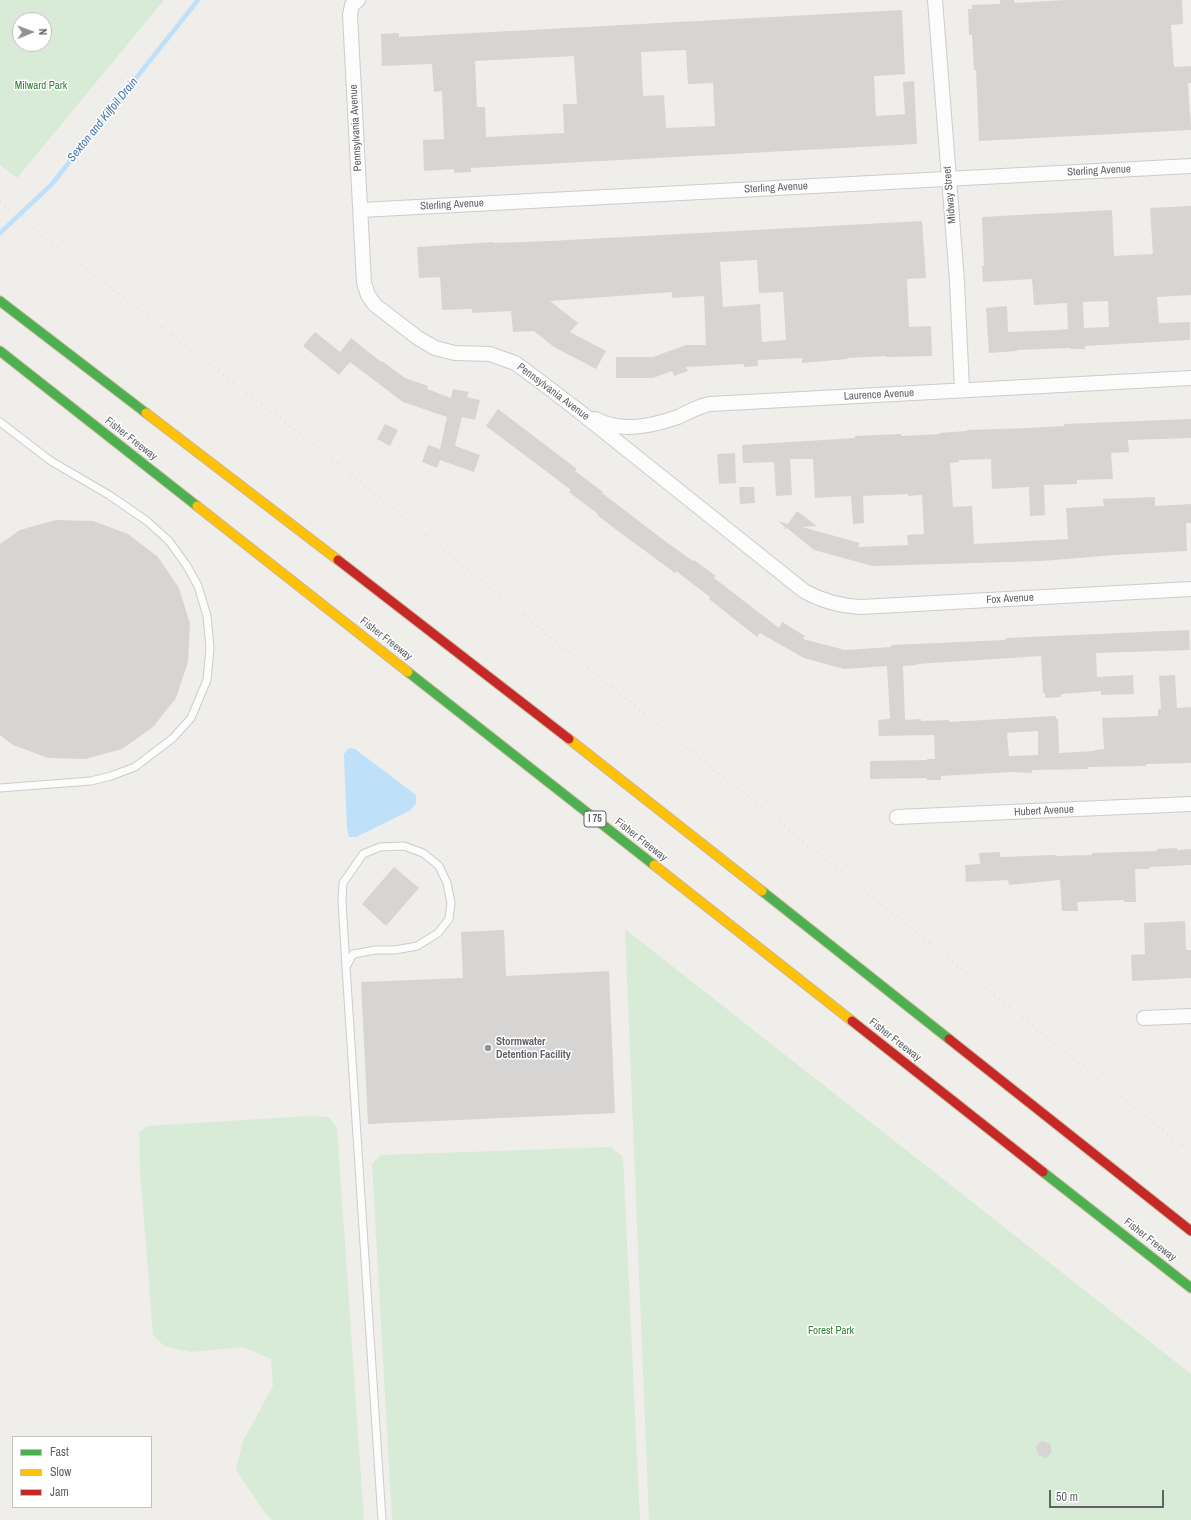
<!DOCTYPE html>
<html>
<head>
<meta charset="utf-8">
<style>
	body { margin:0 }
	#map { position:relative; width:1191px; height:1520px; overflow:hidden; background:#efeeea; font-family:"Archivo Narrow",sans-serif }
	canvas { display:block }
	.legend { position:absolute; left:12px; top:1436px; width:140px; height:72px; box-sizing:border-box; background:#fff; border:1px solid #bfc1c3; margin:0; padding:5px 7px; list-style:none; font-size:12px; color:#5f6368 }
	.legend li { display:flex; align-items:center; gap:8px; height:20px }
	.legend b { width:20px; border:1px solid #bfc1c3 }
	.north { position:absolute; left:12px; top:12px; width:40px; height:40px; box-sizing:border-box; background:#fff; border:1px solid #bfc1c3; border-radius:50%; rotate:89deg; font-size:11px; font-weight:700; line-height:16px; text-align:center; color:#5f6368 }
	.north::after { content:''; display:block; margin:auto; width:14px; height:18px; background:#919496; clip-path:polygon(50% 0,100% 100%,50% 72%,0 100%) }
	.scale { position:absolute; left:1049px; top:1490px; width:115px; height:18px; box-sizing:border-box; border:2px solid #5f6368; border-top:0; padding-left:5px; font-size:12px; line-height:14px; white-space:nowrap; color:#5f6368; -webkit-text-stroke:3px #fff; paint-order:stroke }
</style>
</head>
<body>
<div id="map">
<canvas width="1191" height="1520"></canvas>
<ul class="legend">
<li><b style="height:5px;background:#4caf50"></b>Fast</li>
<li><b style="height:5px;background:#ffc107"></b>Slow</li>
<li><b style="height:5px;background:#c62828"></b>Jam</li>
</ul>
<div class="north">N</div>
<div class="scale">50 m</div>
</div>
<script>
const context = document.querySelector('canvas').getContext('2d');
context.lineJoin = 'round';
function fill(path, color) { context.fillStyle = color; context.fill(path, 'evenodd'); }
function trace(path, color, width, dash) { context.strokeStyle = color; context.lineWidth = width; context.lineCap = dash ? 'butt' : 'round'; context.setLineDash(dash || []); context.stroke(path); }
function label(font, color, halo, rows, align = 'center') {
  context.font = font + ' "Archivo Narrow",sans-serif'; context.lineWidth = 3; context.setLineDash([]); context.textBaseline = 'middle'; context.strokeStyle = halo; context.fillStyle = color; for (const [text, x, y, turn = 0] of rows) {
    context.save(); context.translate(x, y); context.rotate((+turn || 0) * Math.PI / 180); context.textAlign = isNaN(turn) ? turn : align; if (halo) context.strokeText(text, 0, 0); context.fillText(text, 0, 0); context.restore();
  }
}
const green = new Path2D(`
	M 0,0 L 164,0 L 17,178 L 0,165 ZM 20,20 L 44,20 L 44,44 L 20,44 Z
	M 625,929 L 1191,1374 L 1191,1520 L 649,1520 Z
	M 309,1116 L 329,1117 L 337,1128 L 364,1520 L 273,1520 L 265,1513 L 236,1470 L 243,1441 L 273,1386 L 271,1359 L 243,1347 L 191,1352 L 164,1346 L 153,1335 L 140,1169 L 139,1133 L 147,1126 Z
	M 611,1147 L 623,1157 L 640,1520 L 392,1520 L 372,1164 L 380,1155 Z`);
const water = new Path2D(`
	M 349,748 L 355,749 L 416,795 L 416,803 L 411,810 L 356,837 L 349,837 L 347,829 L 344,754 Z`);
const stream = new Path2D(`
	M 0,233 L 52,184 L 198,0`);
const building = new Path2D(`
	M 1000,0 L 1014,0 L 1015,3 L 1065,0 L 1182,0 L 1183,24 L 1171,25 L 1174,67 L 1191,66 L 1191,83 L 1188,83 L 1191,130 L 979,141 L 976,70 L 974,70 L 972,35 L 969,35 L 968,9 L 972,9 L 972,5 L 1000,4 Z
	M 902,10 L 905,74 L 874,76 L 876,116 L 905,114 L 903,82 L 914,81 L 917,144 L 471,168 L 471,172 L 454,173 L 454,169 L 424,171 L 423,140 L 444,139 L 442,91 L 434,92 L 432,64 L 382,66 L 381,34 L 399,33 L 399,37 ZM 686,50 L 688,84 L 713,83 L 715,126 L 666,128 L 664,95 L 643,96 L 641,52 ZM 574,56 L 577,104 L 563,104 L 564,133 L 486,137 L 485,107 L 477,107 L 475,61 Z
	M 1191,206 L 1191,295 L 1157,297 L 1159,323 L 1190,322 L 1190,340 L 1085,346 L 1085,349 L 1071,349 L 1070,348 L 1017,350 L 1017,351 L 989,353 L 986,308 L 1007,306 L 1008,332 L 1057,330 L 1068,329 L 1067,303 L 1034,305 L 1032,279 L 983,282 L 982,266 L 984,266 L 982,217 L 1112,210 L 1114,256 L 1153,254 L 1150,208 ZM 1108,301 L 1109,327 L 1084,328 L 1083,302 Z
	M 922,221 L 926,278 L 907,279 L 909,327 L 931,326 L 932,356 L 886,357 L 886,356 L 848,358 L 848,359 L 802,363 L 802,358 L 758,360 L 758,366 L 744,367 L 744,364 L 686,367 L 688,371 L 674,376 L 672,371 L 653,378 L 616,378 L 616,357 L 653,357 L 686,345 L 706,345 L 704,296 L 672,298 L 672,292 L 550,301 L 578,323 L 570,332 L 606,351 L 596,369 L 554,347 L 534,331 L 513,332 L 511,311 L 472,313 L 472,309 L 442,310 L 440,277 L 419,278 L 417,247 L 494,242 L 494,243 L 550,241 ZM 757,260 L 759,293 L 783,292 L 786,340 L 762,342 L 760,304 L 723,307 L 720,262 Z
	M 315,332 L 340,352 L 351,338 L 381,362 L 382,361 L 405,378 L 428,386 L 427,389 L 451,398 L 453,389 L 469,392 L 467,397 L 480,400 L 475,420 L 462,417 L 455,446 L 480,455 L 474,472 L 440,460 L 437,468 L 422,462 L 428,445 L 440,449 L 447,417 L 403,402 L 350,362 L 339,375 L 303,346 Z
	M 498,409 L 577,469 L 575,471 L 603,492 L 602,493 L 665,541 L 693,561 L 694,560 L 716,576 L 714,578 L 779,628 L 782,622 L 805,636 L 803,639 L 845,650 L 891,647 L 891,645 L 1006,640 L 1006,638 L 1189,630 L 1190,650 L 1096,653 L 1097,677 L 1133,675 L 1134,694 L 1101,695 L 1101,691 L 1061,694 L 1061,697 L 1045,698 L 1045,693 L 1043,693 L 1041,656 L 917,664 L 917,665 L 903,666 L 905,720 L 921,719 L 921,721 L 949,720 L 949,722 L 1056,716 L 1056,719 L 1058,719 L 1059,753 L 1095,751 L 1095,750 L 1104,749 L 1102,718 L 1158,716 L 1158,709 L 1161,709 L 1159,676 L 1175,675 L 1177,708 L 1191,707 L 1191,763 L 1146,764 L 1146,766 L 1088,767 L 1088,769 L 1032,770 L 1032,773 L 1011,772 L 941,776 L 941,780 L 927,780 L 927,778 L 870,779 L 870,761 L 927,760 L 927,759 L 935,759 L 934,735 L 879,736 L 878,720 L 890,719 L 887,666 L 844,669 L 804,658 L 760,633 L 757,637 L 709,599 L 710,597 L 676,571 L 675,573 L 618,531 L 597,515 L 598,514 L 569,492 L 571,490 L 486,426 ZM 1038,731 L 1038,755 L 1009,756 L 1007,733 Z
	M 1191,419 L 1191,438 L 1128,440 L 1129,452 L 1111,453 L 1113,479 L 1077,480 L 1077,484 L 1044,485 L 1045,515 L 1030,516 L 1029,487 L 992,489 L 991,459 L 959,460 L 959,462 L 950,463 L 953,507 L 972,506 L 974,544 L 1068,539 L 1066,508 L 1104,506 L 1103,499 L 1155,497 L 1155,506 L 1191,504 L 1191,523 L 1186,523 L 1187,551 L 1114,555 L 1042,561 L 873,566 L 814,550 L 787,528 L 784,529 L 785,527 L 778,521 L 788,524 L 797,511 L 817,526 L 802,527 L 860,543 L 858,547 L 908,545 L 907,535 L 924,534 L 922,495 L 908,496 L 908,494 L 863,496 L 864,523 L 853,524 L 851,496 L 815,498 L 813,459 L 790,459 L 792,495 L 776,496 L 774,462 L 743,463 L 742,445 L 855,438 L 855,436 L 901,434 L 901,436 L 940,434 L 939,433 L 967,431 L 967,430 L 1029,428 L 1064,426 L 1064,424 Z
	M 385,424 L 398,430 L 390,446 L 377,439 Z
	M 735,453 L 736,483 L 719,484 L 717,454 Z
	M 739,487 L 754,487 L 755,503 L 740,504 Z
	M 56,520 L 93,521 L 128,534 L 158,557 L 179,588 L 190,624 L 188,662 L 176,698 L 153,727 L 122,749 L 85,759 L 48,758 L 13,745 L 0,735 L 0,544 L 20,530 Z
	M 1177,848 L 1177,850 L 1191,849 L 1191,865 L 1149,867 L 1149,869 L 1135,869 L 1136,902 L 1124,902 L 1124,900 L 1077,902 L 1078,911 L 1062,911 L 1060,880 L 1009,885 L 1008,880 L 966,882 L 965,865 L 980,864 L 979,853 L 1000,852 L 1000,857 L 1056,855 L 1056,856 L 1092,855 L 1092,853 L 1157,851 L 1157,849 Z
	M 394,867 L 419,888 L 386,926 L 362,904 Z
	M 1185,921 L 1186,950 L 1191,950 L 1191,978 L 1132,981 L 1131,955 L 1145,954 L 1144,923 Z
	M 504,930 L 506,976 L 609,971 L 615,1113 L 368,1124 L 361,982 L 463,978 L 461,932 Z
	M 1042,1441 L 1050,1444 L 1052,1452 L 1046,1458 L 1038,1455 L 1036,1446 Z`);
const lane = new Path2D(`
	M 0,422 L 51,461 L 109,495 L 147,521 L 169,541 L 187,566 L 198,586 L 207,616 L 210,648 L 207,680 L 191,718 L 173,738 L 135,767 L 111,776 L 91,781 L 0,788
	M 346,967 L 353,954 L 376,950 L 395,950 L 417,946 L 438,933 L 449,919 L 451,903 L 447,883 L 439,866 L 423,853 L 404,846 L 380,847 L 363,854 L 343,883 L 342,901 L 346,967 L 382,1520`);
const street = new Path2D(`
	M 358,0 L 352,5 L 350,15 L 364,283 L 368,295 L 375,305 L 418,338 L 435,348 L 455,353 L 490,354 L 515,363 L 525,370 L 575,408 L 804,591 C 822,601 841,606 861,607 L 1191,589
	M 935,0 L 957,281 L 962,390
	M 361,210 L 1191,166
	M 595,419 C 621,433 652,426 678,417 C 689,412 698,406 710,404 L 1191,378
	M 897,817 L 1191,804
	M 1144,1018 L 1191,1016`);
const fast = new Path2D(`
	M 0,301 L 146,413
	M 0,351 L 197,506
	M 408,672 L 654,865
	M 762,891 L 949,1039
	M 1043,1172 L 1191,1288`);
const slow = new Path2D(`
	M 146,413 L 338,560
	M 197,506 L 408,672
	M 569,739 L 762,891
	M 654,865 L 852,1021`);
const jam = new Path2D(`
	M 338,560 L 569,739
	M 852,1021 L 1043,1172
	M 949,1039 L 1191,1231`);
const rail = new Path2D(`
	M 0,202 L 345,469 L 609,685 L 1162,1130 L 1191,1152`);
const markers = [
	[488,1048,4,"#919496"]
];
const shields = [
	[595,819,22]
];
const shieldNames = [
	["I 75",595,819]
];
const parkNames = [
	["Milward Park",41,86],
	["Forest Park",831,1331]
];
const streetNames = [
	["Pennsylvania Avenue",356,128,-93],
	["Sterling Avenue",1099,171,-3],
	["Sterling Avenue",776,188,-3],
	["Midway Street",950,195,-95],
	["Sterling Avenue",452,205,-3],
	["Pennsylvania Avenue",553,392,37],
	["Laurence Avenue",879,395,-3],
	["Fisher Freeway",131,439,38],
	["Fox Avenue",1010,599,-3],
	["Fisher Freeway",386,639,38],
	["Hubert Avenue",1044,811,-3],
	["Fisher Freeway",641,840,38],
	["Fisher Freeway",895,1040,38],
	["Fisher Freeway",1150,1240,38]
];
const poiNames = [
	["Stormwater",496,1042],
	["Detention Facility",496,1055]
];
const waterNames = [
	["Sexton and Kilfoil Drain",103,120,-51]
];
fill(green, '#d8ebd6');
fill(water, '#bfe0f9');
trace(stream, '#bfe0f9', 4.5);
fill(building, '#d6d5d3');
trace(lane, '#cbcccc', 9);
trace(street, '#cbcccc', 16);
trace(fast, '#c8b996', 11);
trace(slow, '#c8b996', 11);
trace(jam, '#c8b996', 11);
trace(lane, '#fdfcfc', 7);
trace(street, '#fdfcfc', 14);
trace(fast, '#4caf50', 9);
trace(slow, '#ffc107', 9);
trace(jam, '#c62828', 9);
trace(rail, '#e4e4e4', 3, [1, 5]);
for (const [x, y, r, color] of markers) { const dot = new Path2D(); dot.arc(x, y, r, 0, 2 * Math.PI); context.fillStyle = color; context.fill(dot); trace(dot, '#fff', 1.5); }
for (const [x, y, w] of shields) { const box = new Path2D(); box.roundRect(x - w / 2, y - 8, w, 16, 3); context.fillStyle = '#fff'; context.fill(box); trace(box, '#5f6368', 1); }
label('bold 10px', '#5f6368', null, shieldNames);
label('11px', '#348238', '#fff', parkNames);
label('11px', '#5f6368', '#fff', streetNames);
label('bold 11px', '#5f6368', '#fff', poiNames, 'left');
label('italic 12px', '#4174aa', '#fff', waterNames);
</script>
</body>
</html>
